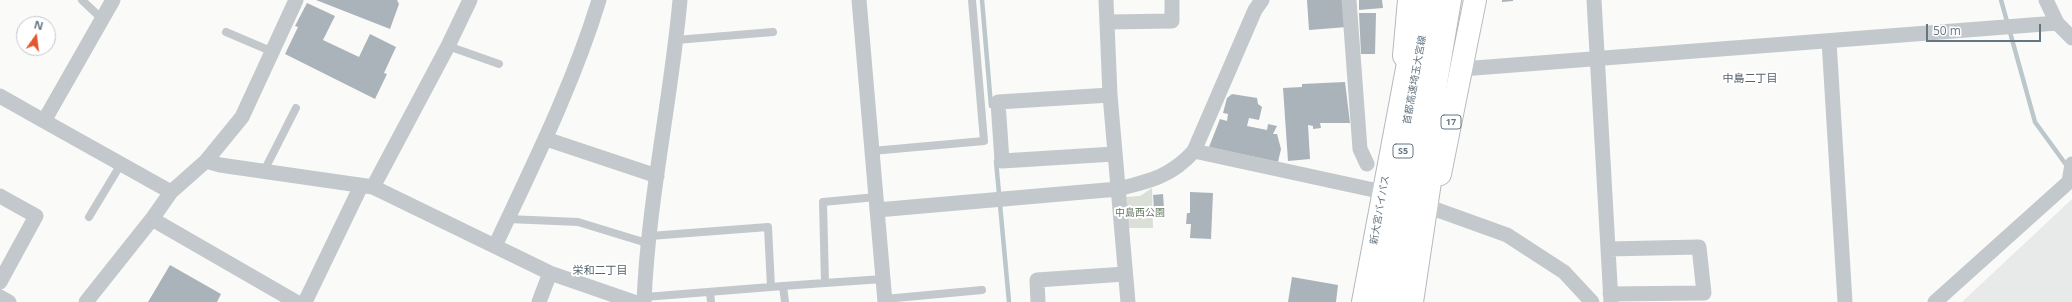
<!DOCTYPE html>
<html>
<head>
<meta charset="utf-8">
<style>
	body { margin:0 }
	#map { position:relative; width:2072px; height:302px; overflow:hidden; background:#fafaf8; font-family:"Open Sans",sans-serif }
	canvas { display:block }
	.north { position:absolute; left:16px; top:16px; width:40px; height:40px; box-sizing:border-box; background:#fff; border:1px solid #c1c8cd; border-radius:50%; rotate:14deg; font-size:11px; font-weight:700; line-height:16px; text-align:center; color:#657683 }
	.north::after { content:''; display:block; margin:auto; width:14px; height:18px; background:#e4572e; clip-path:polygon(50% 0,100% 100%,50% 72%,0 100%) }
	.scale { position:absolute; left:1926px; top:24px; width:115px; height:18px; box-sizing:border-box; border:2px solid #657683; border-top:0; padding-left:5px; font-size:12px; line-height:14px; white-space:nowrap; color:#657683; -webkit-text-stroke:3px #fff; paint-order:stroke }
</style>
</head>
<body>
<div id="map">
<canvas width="2072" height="302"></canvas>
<div class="north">N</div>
<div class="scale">50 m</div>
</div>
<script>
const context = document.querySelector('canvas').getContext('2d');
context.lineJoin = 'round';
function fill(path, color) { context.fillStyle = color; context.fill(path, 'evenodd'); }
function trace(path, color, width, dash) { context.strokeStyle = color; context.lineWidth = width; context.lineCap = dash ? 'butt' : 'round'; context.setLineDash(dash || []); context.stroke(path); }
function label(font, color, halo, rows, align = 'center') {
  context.font = font + ' "Open Sans","Noto Sans JP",sans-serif'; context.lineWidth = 4; context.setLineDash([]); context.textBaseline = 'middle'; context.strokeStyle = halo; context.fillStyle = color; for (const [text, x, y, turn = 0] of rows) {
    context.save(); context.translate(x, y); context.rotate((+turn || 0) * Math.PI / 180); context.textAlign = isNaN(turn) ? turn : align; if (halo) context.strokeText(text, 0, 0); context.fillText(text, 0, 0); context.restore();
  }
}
const built = new Path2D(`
	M 2072,199 L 2072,302 L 1962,302 Z`);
const green = new Path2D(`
	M 1152,188 L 1153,228 L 1128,228 L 1126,197 L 1140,196 Z`);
const stream = new Path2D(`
	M 982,0 L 991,106
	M 2001,0 L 2035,122 L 2067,166
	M 996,161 L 1009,302`);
const building = new Path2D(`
	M 316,0 L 397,0 L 399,4 L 390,29 Z
	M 1307,0 L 1345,0 L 1347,27 L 1309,30 Z
	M 1359,0 L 1382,0 L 1383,8 L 1359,10 Z
	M 1502,0 L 1513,0 L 1513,1 L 1502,2 Z
	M 307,3 L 335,16 L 323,40 L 359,57 L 370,34 L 396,47 L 384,73 L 387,74 L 375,99 L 285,54 L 298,27 L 295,26 Z
	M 1359,13 L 1376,13 L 1375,54 L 1361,54 Z
	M 1345,82 L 1350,123 L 1320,123 L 1321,128 L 1313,129 L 1313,126 L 1308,125 L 1310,159 L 1288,161 L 1283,88 L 1302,87 L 1302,84 Z
	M 1232,94 L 1257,98 L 1258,104 L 1262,107 L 1259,120 L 1249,118 L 1247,126 L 1267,130 L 1268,124 L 1277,126 L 1273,134 L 1277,134 L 1281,149 L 1278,162 L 1209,147 L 1220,119 L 1227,121 L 1228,114 L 1223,113 L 1227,98 Z
	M 1190,192 L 1213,193 L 1211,239 L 1190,238 L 1191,224 L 1186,224 L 1187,213 L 1190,213 Z
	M 1163,194 L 1164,208 L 1154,209 L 1153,195 Z
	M 170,265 L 221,294 L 217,302 L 148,302 Z
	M 1292,277 L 1338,285 L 1336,302 L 1288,302 Z`);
const service = new Path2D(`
	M 82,0 L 102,19
	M 226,32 L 273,52
	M 676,40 L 773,32
	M 448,46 L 499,64
	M 872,151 L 984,141 L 972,0
	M 264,171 L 296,108
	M 876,197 L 823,202 L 825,283 L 883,279
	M 89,217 L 121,164
	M 508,219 L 578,222 L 650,244
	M 650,236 L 768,227 L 771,287
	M 783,286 L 825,283
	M 710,292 L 711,302
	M 645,297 L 783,286 L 785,302
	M 885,299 L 982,290`);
const minor = new Path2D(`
	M 859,0 L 885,302
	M 1106,0 L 1110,95 L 1128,302
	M 1349,0 L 1360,149 L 1367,164
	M 1594,0 L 1611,302
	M 2046,0 L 2057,23 L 2072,38
	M 1108,22 L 1172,21 L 1172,0
	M 1829,41 L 1845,302
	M 1462,69 L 2057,23
	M 1110,95 L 998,102 L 1002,161 L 1114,154
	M 0,96 L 44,121 L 113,0
	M 44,121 L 171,192
	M 546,139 L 657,176
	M 1194,151 L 1383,192
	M 206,161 L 220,165 L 373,187 L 550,273 L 539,302
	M 2069,182 L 2072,164
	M 373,187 L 448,46 L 470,0
	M 0,196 L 36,216 L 0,282
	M 1432,208 L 1507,235 L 1564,272 L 1592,302
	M 877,210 L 1118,189 C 1150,181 1172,176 1194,151 L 1255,10 L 1262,0
	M 152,219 L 296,302
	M 495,246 C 533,165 573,85 599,0
	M 1608,249 L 1699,247 L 1704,293 L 1610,294
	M 550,273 L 634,302
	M 0,297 L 9,302
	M 86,302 L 152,219 L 171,192 L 206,161 L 242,117 L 296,0
	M 305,302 L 361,186
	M 644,302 C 648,201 671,101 680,0
	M 1038,302 L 1037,280 L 1125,274
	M 1935,302 L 2072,179`);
const trunk = new Path2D(`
	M 1404,56 L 1409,0
	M 1440,174 L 1475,0
	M 1363,302 L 1412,42
	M 1412,302 L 1434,155`);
const motorway = new Path2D(`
	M 1378,302 L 1429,0
	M 1399,302 L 1450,0`);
const shields = [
	[1451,122,20],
	[1403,151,20]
];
const shieldNames = [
	["17",1451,122],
	["S5",1403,151]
];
const streetNames = [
	["首都高速埼玉大宮線",1415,80,-80],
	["新大宮バイパス",1380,210,-80]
];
const parkNames = [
	["中島西公園",1140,213]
];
const neighbourhoodNames = [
	["中島二丁目",1750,79],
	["栄和二丁目",600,271]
];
fill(built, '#e8e9e9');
fill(green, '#dadfd7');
trace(stream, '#bbc7cb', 4.5);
fill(building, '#aab3b9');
trace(trunk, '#b4b9bd', 24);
trace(motorway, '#b4b9bd', 24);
trace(service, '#c3c8cc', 8);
trace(minor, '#c3c8cc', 15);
trace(trunk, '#fff', 22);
trace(motorway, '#fff', 22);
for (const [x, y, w] of shields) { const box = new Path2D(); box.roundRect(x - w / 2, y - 7, w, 14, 3); context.fillStyle = '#fff'; context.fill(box); trace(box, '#657683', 1); }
label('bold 9px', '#657683', null, shieldNames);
label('10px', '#657683', '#fff', streetNames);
label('10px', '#687a64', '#fff', parkNames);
label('11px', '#57646e', '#fff', neighbourhoodNames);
</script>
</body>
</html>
